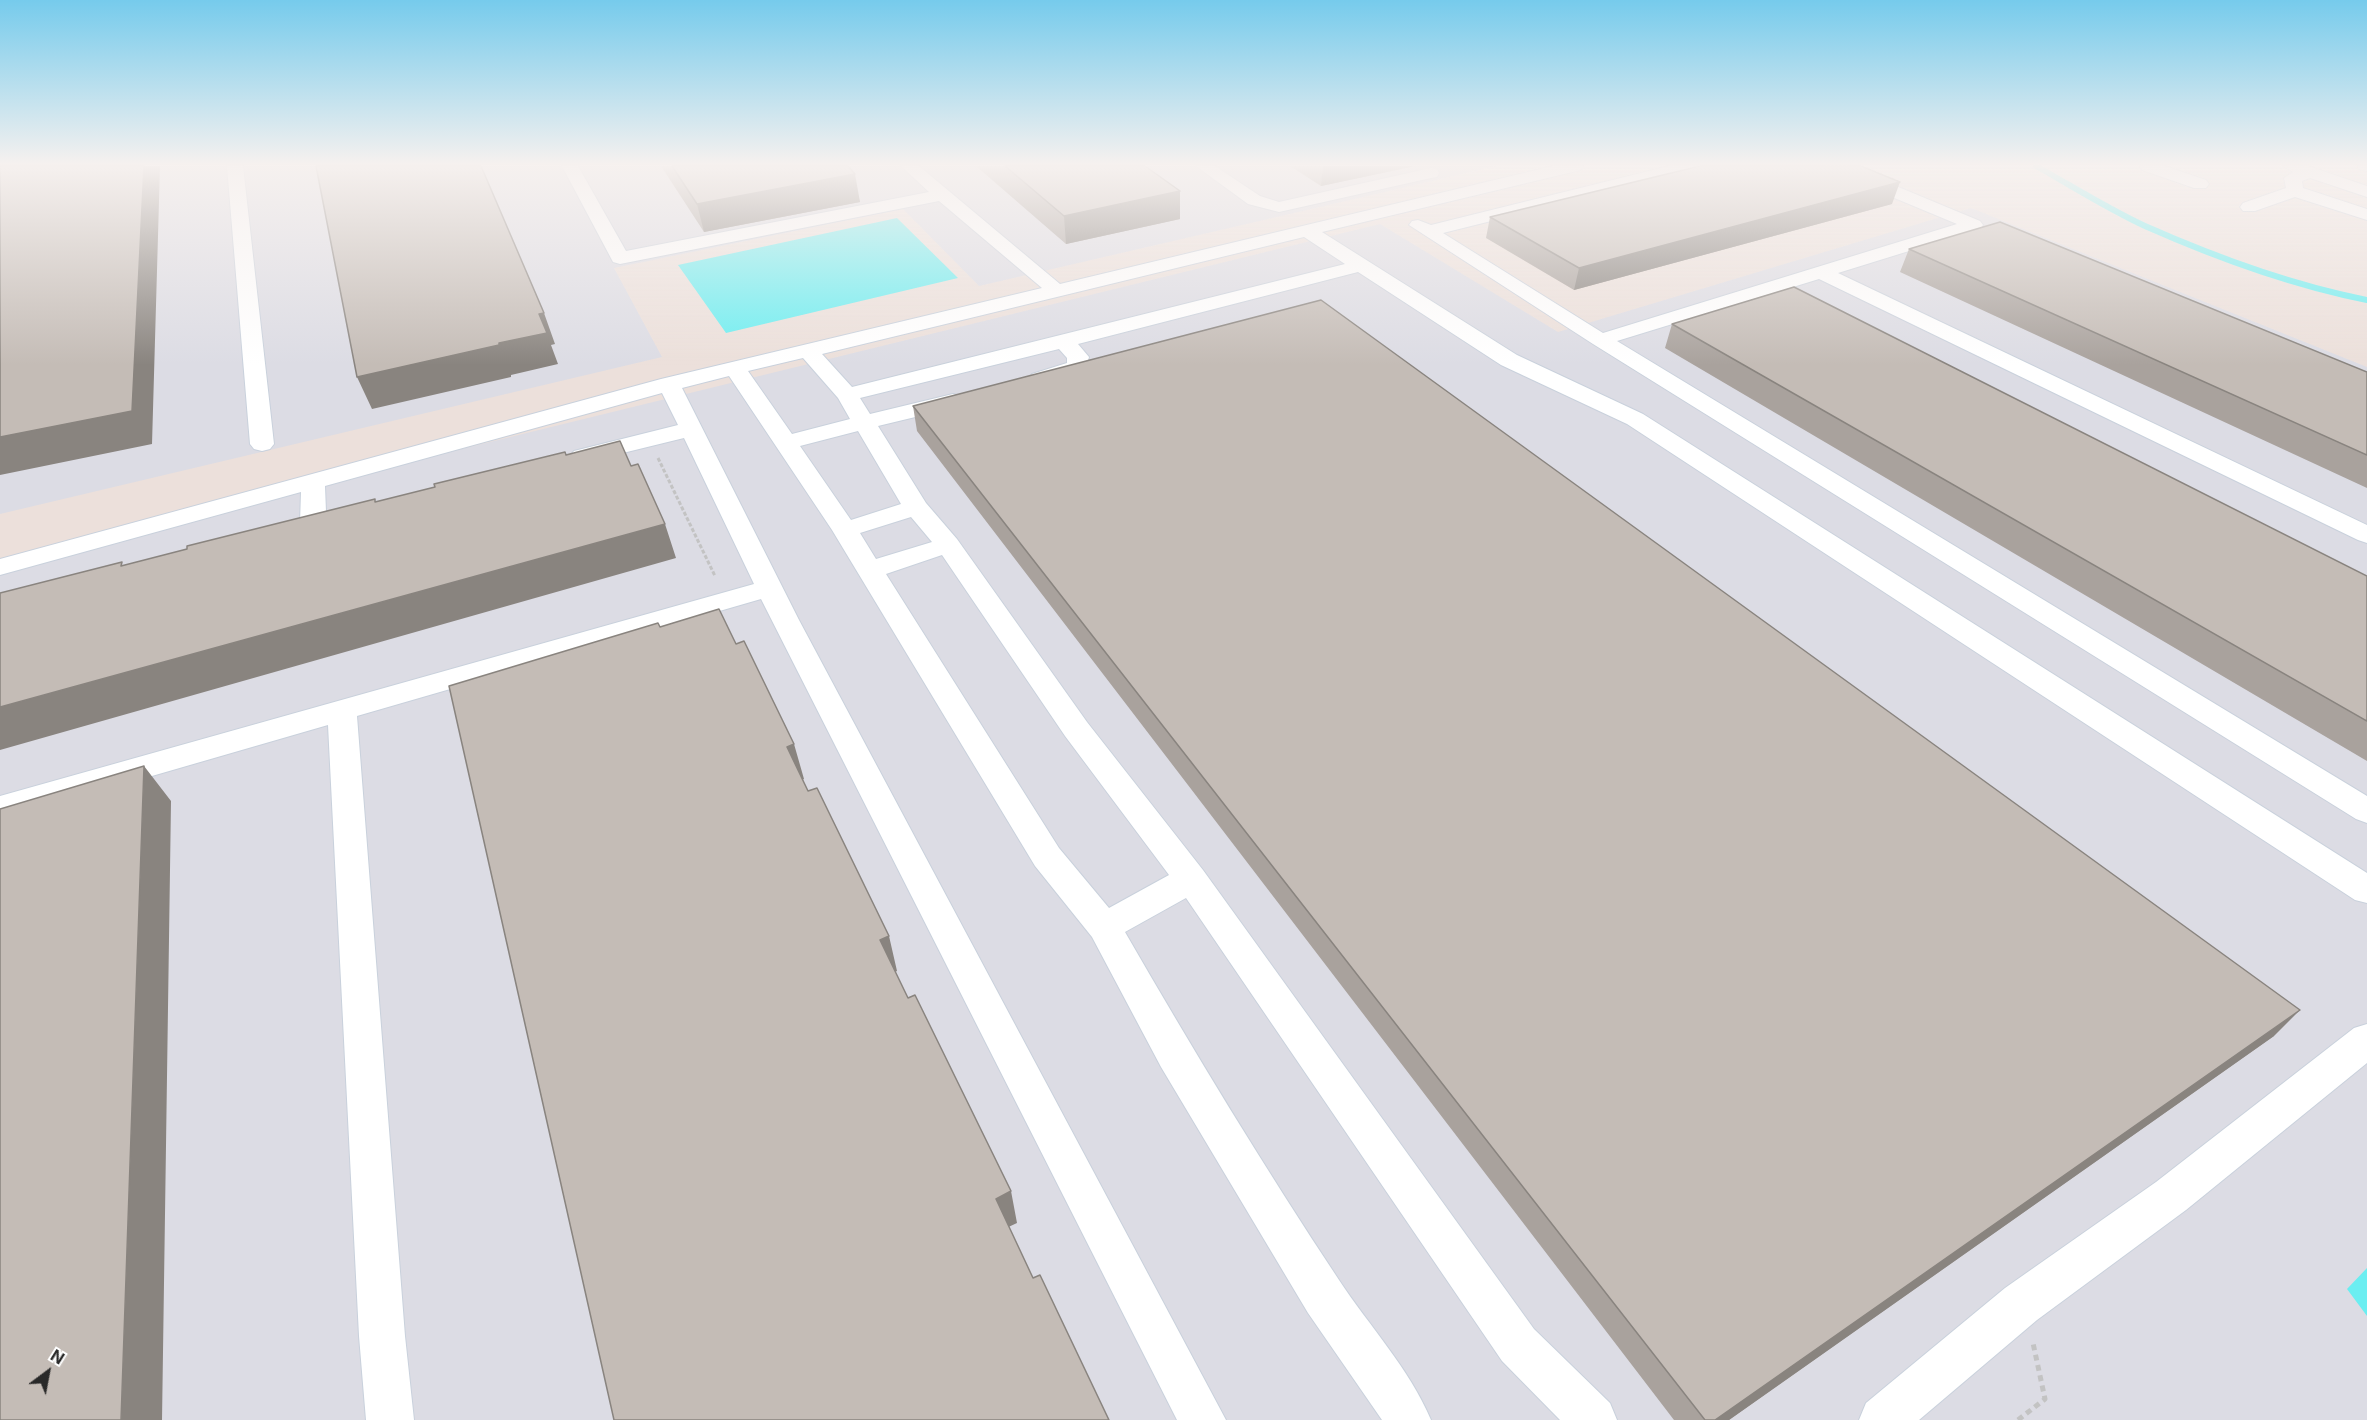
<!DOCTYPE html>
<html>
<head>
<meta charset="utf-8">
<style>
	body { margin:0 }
	#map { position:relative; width:2367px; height:1420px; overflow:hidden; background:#ece0db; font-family:Inter,sans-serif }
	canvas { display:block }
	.north { position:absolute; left:18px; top:1342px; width:60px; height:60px; -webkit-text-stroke:4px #fff; paint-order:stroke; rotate:32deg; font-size:16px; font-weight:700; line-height:24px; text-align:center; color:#292929 }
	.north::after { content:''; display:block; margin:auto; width:21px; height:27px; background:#292929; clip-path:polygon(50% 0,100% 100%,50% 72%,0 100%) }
</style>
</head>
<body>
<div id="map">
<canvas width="2367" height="1420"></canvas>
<div class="north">N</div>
</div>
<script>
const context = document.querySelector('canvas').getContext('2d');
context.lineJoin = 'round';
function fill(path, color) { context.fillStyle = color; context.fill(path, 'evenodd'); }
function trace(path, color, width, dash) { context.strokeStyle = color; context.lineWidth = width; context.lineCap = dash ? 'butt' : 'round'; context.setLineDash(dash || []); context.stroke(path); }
const industrial = new Path2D(`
	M 0,166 L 1497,166 L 979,286 L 903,209 L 614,268 L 662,357 L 0,514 Z
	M 1971,208 L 2367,367 L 2367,1420 L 0,1420 L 0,562 L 1380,224 L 1558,332 Z`);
const water = new Path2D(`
	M 897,218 L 958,278 L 726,333 L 678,265 Z
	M 2367,1268 L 2367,1316 L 2347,1289 Z`);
const stream = new Path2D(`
	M 2036,166 C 2072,186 2108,209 2145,226 C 2215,257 2291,285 2367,300`);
const pathFar1 = new Path2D(`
	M 658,458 L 715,576`);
const path = new Path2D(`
	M 2018,1420 L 2045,1399 L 2033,1343`);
const minor = new Path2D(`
	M 227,166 L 243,166 L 274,444 L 270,449 L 262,451 L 254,449 L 250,444 Z
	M 562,166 L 578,166 L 626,251 L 929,192 L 901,166 L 919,166 L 1060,284 L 1553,166 L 1583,166 L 1581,170 L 1322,232 L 1517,355 L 1643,414 L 2367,873 L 2367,903 L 2355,900 L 1627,424 L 1501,365 L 1358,272 L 1078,344 L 1089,357 L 1085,371 C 1070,378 1049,388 1032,384 L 1029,379 L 1032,374 L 1067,363 L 1067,358 L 1059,349 L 860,398 L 870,414 L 953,394 L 961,396 L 964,401 L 961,406 L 878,426 L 926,503 L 957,539 L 1087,722 L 1203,870 L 1534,1329 L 1610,1403 L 1617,1420 L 1560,1420 L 1502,1361 L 1186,898 L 1125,932 C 1193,1050 1264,1167 1339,1280 C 1370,1327 1409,1368 1431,1420 L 1382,1420 L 1308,1313 L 1161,1067 L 1092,937 L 1035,866 L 832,530 L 729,376 L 682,388 L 799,620 L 1226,1420 L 1177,1420 L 761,599 L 357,716 L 405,1336 L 414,1420 L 366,1420 L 359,1336 L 328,725 L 0,820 L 0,796 L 754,584 L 684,438 L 582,463 L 574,461 L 570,456 L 574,451 L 678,425 L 662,393 L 325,486 L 326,512 L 346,507 L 355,510 L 359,515 L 355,520 L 313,531 L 304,528 L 300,523 L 301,492 L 0,575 L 0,559 L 661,379 L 1042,288 L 939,201 L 620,264 L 613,262 ZM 1304,237 L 1345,264 L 852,387 L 822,354 ZM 803,358 L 838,398 L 850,419 L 792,434 L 748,371 ZM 858,431 L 901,504 L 851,520 L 800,446 ZM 911,517 L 932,542 L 876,559 L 860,533 ZM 942,555 L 1065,736 L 1169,875 L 1109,908 L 1059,848 L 886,574 Z
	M 1196,166 L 1215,166 L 1260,196 L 1279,202 L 1431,168 L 1437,169 L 1439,173 L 1437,177 L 1431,178 L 1279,212 L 1248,204 Z
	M 1669,166 L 1698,166 L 1696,170 L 1443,233 L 1603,333 L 1957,224 L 1827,170 L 1825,166 L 1848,166 L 1980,221 L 1983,225 L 1980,229 L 1838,273 L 2367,525 L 2367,543 L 2358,540 L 1819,279 L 1617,341 L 2367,796 L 2367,823 L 2356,819 L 1593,344 L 1409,225 L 1412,221 L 1418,220 L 1431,225 Z
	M 2140,166 L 2165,166 L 2206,180 L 2209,184 L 2206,188 L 2194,188 L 2142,170 Z
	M 2283,166 L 2308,166 L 2367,186 L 2367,197 L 2310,178 L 2302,181 L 2303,188 L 2367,209 L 2367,220 L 2295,197 L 2255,211 L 2243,211 L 2240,207 L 2243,203 L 2286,188 L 2284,178 L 2293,172 Z
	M 2358,166 L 2367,166 L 2367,171 L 2360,170 Z
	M 2367,1024 L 2367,1063 L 2186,1210 L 2037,1320 L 1919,1420 L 1859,1420 L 1866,1403 L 2005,1288 L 2156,1182 L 2354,1028 Z`);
const wall = new Path2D(`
	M 661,166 L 848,166 L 860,202 L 704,232 Z
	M 976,166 L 1145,166 L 1180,219 L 1066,244 Z
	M 1290,166 L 1415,166 L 1321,186 Z
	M 1892,204 L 1574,290 L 1486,238 L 1490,217 Z
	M 1909,249 L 2367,372 L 2367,488 L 1900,272 Z
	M 1672,324 L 2367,576 L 2367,761 L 1665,348 Z
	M 913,406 L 2274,1036 L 1729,1420 L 1674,1420 L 917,431 Z`);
const shadedWall = new Path2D(`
	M 144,166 L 160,166 L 152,444 L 0,475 L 0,437 Z
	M 1323,166 L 1415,166 L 1321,186 Z
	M 855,174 L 860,202 L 704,232 L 697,204 Z
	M 1900,182 L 1892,204 L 1574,290 L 1579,268 Z
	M 1180,191 L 1180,219 L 1066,244 L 1064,216 Z
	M 544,313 L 555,344 L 551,345 L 558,364 L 511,375 L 511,377 L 372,409 L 357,377 L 499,343 L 539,314 Z
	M 665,524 L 676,558 L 0,750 L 0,707 Z
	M 794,744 L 804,779 L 797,782 L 787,747 Z
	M 144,766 L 171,801 L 162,1420 L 121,1420 Z
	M 889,936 L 897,971 L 889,975 L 880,940 Z
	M 2300,1010 L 2274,1036 L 1729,1420 L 1715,1420 Z
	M 1011,1191 L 1017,1223 L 1002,1230 L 996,1199 Z`);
const building = new Path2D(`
	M 0,166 L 144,166 L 132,411 L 0,437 Z
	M 316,166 L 481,166 L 544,313 L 539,314 L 547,333 L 499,343 L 499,345 L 357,377 Z
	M 672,166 L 848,166 L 855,174 L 697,204 Z
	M 1005,166 L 1145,166 L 1180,191 L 1064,216 Z
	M 1700,166 L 1861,166 L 1900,182 L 1579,268 L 1490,217 Z
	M 2000,222 L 2367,372 L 2367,455 L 1909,249 Z
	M 1794,287 L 2367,576 L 2367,721 L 1672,324 Z
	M 1321,300 L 2300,1010 L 1715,1420 L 1705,1420 L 913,406 Z
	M 620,441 L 631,466 L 638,464 L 665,524 L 0,707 L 0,593 L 122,562 L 121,566 L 187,549 L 187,546 L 375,499 L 375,502 L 435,487 L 434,484 L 565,452 L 566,455 Z
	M 719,609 L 736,644 L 744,641 L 794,744 L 787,747 L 808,791 L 817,788 L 889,936 L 880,940 L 908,998 L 915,995 L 1011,1191 L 996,1199 L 1033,1278 L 1040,1275 L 1109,1420 L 614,1420 L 449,686 L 658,623 L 660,627 Z
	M 144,766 L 121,1420 L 0,1420 L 0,809 Z`);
fill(industrial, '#dcdce4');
fill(water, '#6beef1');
trace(stream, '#6beef1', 6);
trace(minor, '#c9d1dc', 2);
trace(pathFar1, '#c3c3c3', 3, [4, 2]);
trace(path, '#c3c3c3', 5, [6, 4.5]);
fill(minor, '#fff');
fill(wall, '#a9a29d');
fill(shadedWall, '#89847f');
fill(building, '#c4bcb6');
trace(building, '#89847f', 1.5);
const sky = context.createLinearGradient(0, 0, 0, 365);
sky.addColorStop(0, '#76cbec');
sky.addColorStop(0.45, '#f6f1ef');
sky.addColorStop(1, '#f6f1ef00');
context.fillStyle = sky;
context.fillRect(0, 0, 2367, 365);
</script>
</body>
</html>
